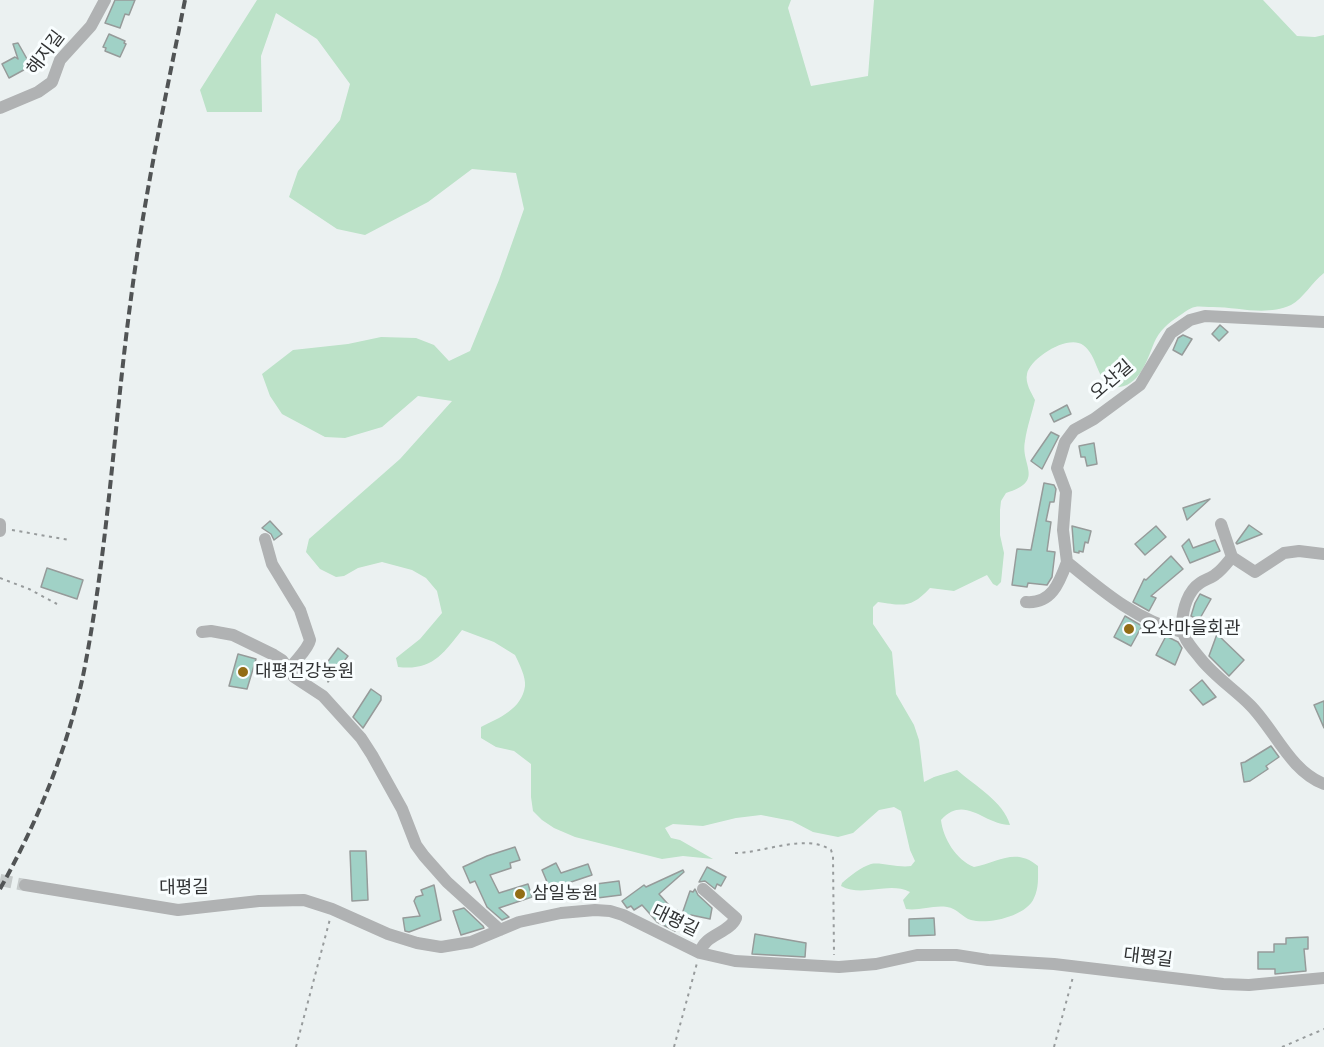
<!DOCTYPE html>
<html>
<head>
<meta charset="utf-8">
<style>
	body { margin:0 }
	canvas { display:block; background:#ebf1f1 }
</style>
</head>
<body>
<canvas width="1324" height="1047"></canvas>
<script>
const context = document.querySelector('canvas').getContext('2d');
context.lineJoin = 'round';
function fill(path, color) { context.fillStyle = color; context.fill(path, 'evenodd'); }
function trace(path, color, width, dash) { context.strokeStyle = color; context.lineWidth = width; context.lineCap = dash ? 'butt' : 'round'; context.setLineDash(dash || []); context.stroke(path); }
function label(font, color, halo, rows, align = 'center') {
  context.font = font + ' "Open Sans","Noto Sans KR",sans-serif'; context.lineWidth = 6; context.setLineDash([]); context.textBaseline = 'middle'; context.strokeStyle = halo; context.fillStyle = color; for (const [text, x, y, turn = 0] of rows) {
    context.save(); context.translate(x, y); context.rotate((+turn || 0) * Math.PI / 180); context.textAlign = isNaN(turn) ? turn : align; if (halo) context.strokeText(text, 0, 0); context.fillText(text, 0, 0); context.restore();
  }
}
const green = new Path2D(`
	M 257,0 L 791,0 L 788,8 L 811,86 L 868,76 L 874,0 L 1263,0 L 1297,36 L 1315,37 L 1324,35 L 1324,273 C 1312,282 1303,299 1291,305 C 1264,317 1236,306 1209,307 C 1204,307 1199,306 1195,307 C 1189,308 1184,313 1179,316 C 1168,323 1159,331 1154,343 C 1146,363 1138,391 1110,387 C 1096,376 1097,355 1083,345 C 1068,334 1030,358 1027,374 C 1025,383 1031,392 1035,400 C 1032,413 1027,427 1025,441 C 1020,465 1046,481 1006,493 L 1001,501 L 1000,510 L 1000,535 L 1004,553 L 1001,582 L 997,586 L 993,584 L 987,575 L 954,591 L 930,588 C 911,608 905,606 878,602 L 873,607 L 873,624 L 892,652 L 896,694 L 914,725 L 919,740 L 924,782 L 934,777 L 957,770 C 974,785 1004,802 1010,825 C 984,825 965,794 941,820 C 943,838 956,860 974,867 C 998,862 1016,847 1038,866 C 1038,877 1039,888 1034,898 C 1027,916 988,925 971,920 C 963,918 957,908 947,907 C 933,905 919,911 906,909 L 903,900 L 910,892 C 888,881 863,898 841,886 L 842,883 C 850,876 861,867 871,864 C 881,862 898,868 911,866 L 915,861 L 910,850 L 901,811 L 894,807 L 879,810 L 853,833 L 838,837 L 813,832 L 792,821 L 761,815 L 736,818 L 703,826 L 673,824 L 665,828 L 671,838 L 680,840 L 713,859 L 683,856 L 662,859 L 575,837 L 554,828 L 542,820 L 533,811 L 531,797 L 531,764 L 514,751 L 496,747 L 481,738 L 481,727 C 499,718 522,709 525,686 C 526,677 519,663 515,655 L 494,642 L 462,630 C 443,654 432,671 398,667 L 396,658 L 420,639 L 442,613 L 437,591 L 426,578 L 412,570 L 382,562 L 358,568 L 344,576 L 336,577 L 320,569 L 306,552 L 309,539 L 400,459 L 452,401 L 418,396 L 382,427 L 345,438 L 325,437 L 282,414 L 270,396 L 262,374 L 293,350 L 348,344 L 381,337 L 416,338 L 434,345 L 449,361 L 470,351 L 499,280 L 524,209 L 516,173 L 472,169 L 428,202 L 365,235 L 337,229 L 289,197 L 298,171 L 340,120 L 350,84 L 317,39 L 276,13 L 261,56 L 262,112 L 207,112 L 200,90 Z`);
const building = new Path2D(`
	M 115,0 L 135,0 L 129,15 L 125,14 L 120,28 L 105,23 Z
	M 109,34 L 125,41 L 124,43 L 126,44 L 120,57 L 105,51 L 106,48 L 103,47 Z
	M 18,43 L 31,66 L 9,78 L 2,64 L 15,57 L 18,59 L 13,44 Z
	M 1220,325 L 1228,332 L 1219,341 L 1212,334 Z
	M 1183,335 L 1192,339 L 1182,355 L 1173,350 L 1178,338 Z
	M 1067,405 L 1071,414 L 1054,422 L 1050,414 Z
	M 1051,432 L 1059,436 L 1042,469 L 1031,461 Z
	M 1094,443 L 1097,464 L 1087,466 L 1085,457 L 1081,457 L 1079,446 Z
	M 1044,483 L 1054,485 L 1056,489 L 1054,502 L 1050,502 L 1046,521 L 1051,522 L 1047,551 L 1055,552 L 1052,577 L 1047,585 L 1028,583 L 1027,587 L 1012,585 L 1017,549 L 1031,550 Z
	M 1210,499 L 1187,520 L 1183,508 Z
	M 270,521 L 282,534 L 274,540 L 271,534 L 262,528 Z
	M 1249,525 L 1262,534 L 1237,544 L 1236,543 Z
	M 1072,526 L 1091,531 L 1088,543 L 1085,542 L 1083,552 L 1079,551 L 1079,553 L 1074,552 Z
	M 1156,526 L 1166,537 L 1145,555 L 1135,544 Z
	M 1189,539 L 1193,548 L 1215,540 L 1220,551 L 1190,563 L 1182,546 Z
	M 1171,556 L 1183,569 L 1151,596 L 1156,598 L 1149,611 L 1133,602 L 1144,579 L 1146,580 Z
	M 47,568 L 83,580 L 77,599 L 41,587 Z
	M 1200,594 L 1211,599 L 1199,620 L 1191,616 L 1195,603 Z
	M 1125,616 L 1142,626 L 1131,646 L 1114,637 Z
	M 1217,634 L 1244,660 L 1229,676 L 1209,656 Z
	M 1166,636 L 1178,642 L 1182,648 L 1175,665 L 1156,655 Z
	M 338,648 L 348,656 L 328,682 L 325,670 L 323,668 Z
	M 238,654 L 256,659 L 247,689 L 229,686 Z
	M 1202,680 L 1216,697 L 1203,705 L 1190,690 Z
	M 371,689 L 381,696 L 381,700 L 363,728 L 353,717 Z
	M 1324,701 L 1324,728 L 1314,705 Z
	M 1271,746 L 1279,757 L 1266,766 L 1268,769 L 1250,781 L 1244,782 L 1241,763 L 1245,762 Z
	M 515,847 L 520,860 L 510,863 L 511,868 L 490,875 L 499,893 L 528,884 L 532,897 L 499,908 L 509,917 L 502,920 L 487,907 L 475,881 L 470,883 L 463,867 L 487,856 Z
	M 350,851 L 366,851 L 368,900 L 352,901 Z
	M 556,863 L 561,873 L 588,864 L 592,875 L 550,889 L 542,870 Z
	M 707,867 L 726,877 L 721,886 L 717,884 L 715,889 L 705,881 L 699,882 Z
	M 683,870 L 684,872 L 659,894 L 675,912 L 677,910 L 682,914 L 690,891 L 693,892 L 695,889 L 698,895 L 712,908 L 710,919 L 691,915 L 675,931 L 657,922 L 642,905 L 634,910 L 631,906 L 627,908 L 622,901 L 644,885 L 646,887 Z
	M 619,881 L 621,895 L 597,898 L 596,884 Z
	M 434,885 L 441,920 L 409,932 L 405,931 L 403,918 L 420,916 L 414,901 L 416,897 L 423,895 L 421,890 Z
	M 464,908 L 483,926 L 484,928 L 461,935 L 453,911 Z
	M 934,918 L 935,935 L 909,936 L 909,919 Z
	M 755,934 L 806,943 L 805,957 L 752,954 Z
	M 1308,937 L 1308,949 L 1304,949 L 1306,971 L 1275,974 L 1275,969 L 1258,969 L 1258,952 L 1274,952 L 1274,944 L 1286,944 L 1286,938 Z`);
const minorTunnel = new Path2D(`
	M 0,880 L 25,885`);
const path = new Path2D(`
	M 12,530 L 69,540
	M 0,578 L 29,589 L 57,604
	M 735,853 C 764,853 805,833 831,850 L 833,856 L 834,955
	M 296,1047 L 330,919
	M 674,1047 L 697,963
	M 1054,1047 L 1073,977
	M 1282,1047 L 1324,1029`);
const minor = new Path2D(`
	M 0,108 L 38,92 L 52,82 L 60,60 L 91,26 L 105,0
	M 0,524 L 0,531
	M 1221,524 L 1232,557
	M 265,539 L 272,564 L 300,610 L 310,640 C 308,650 295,660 289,670
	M 1324,554 L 1299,551 L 1284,553 L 1255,572 L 1232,557 C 1227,563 1222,570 1216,574 C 1212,578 1205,579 1200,583 C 1188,591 1183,608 1182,623 C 1181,637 1192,648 1200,658 C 1214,676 1234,689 1250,705 C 1275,730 1290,771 1324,784
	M 1026,602 C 1051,604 1059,584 1067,562
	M 202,632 L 211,631 L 233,635 L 274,655 L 282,660 L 294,677 L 323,696 L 361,738 L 372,755 L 402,809 L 416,845 L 424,856 L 447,882 L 500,930
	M 1182,632 C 1137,621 1101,590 1067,562 L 1063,530 L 1066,492 L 1057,468 L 1065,442 L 1074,430 L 1094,419 L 1140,385 L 1171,333 L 1190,320 L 1205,316 L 1324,322
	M 25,885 L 178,910 L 259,901 L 304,900 L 332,909 L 388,934 L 417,943 L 441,947 L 471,942 L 519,922 L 561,913 L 595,910 L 610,911 L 623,915 L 700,953 L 735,961 L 839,967 L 876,964 L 917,955 L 956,955 L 988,960 L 1054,964 L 1223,984 L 1249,985 L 1324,978
	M 700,953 C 704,934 729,934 736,918 L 703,889`);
const rail = new Path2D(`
	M 0,889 C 37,823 67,750 83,676 C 108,551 114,424 131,298 C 144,198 165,99 185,0`);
const markers = [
	[1129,629,6,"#926d15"],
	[243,672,6,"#926d15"],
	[520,894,6,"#926d15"]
];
const streetNames = [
	["해지길",46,53,-53],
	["오산길",1112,380,-41],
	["대평길",184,888,-1],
	["대평길",675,921,26],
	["대평길",1148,958,7]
];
const poiNames = [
	["오산마을회관",1141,629],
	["대평건강농원",255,672],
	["삼일농원",532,894]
];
fill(green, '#bce2c8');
fill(building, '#a0d1c6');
trace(building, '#969b9a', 1.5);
trace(minorTunnel, '#c6cbcb', 12, [12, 6]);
trace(path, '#979b9c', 2, [3, 4.5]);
trace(minor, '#b0b2b3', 12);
trace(rail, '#515455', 4, [9, 4.5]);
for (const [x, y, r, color] of markers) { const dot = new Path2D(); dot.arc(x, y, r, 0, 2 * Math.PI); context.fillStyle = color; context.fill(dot); trace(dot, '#f9feff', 2); }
label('18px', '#313334', '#f9feff', streetNames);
label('18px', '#313334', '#f9feff', poiNames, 'left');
</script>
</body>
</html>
